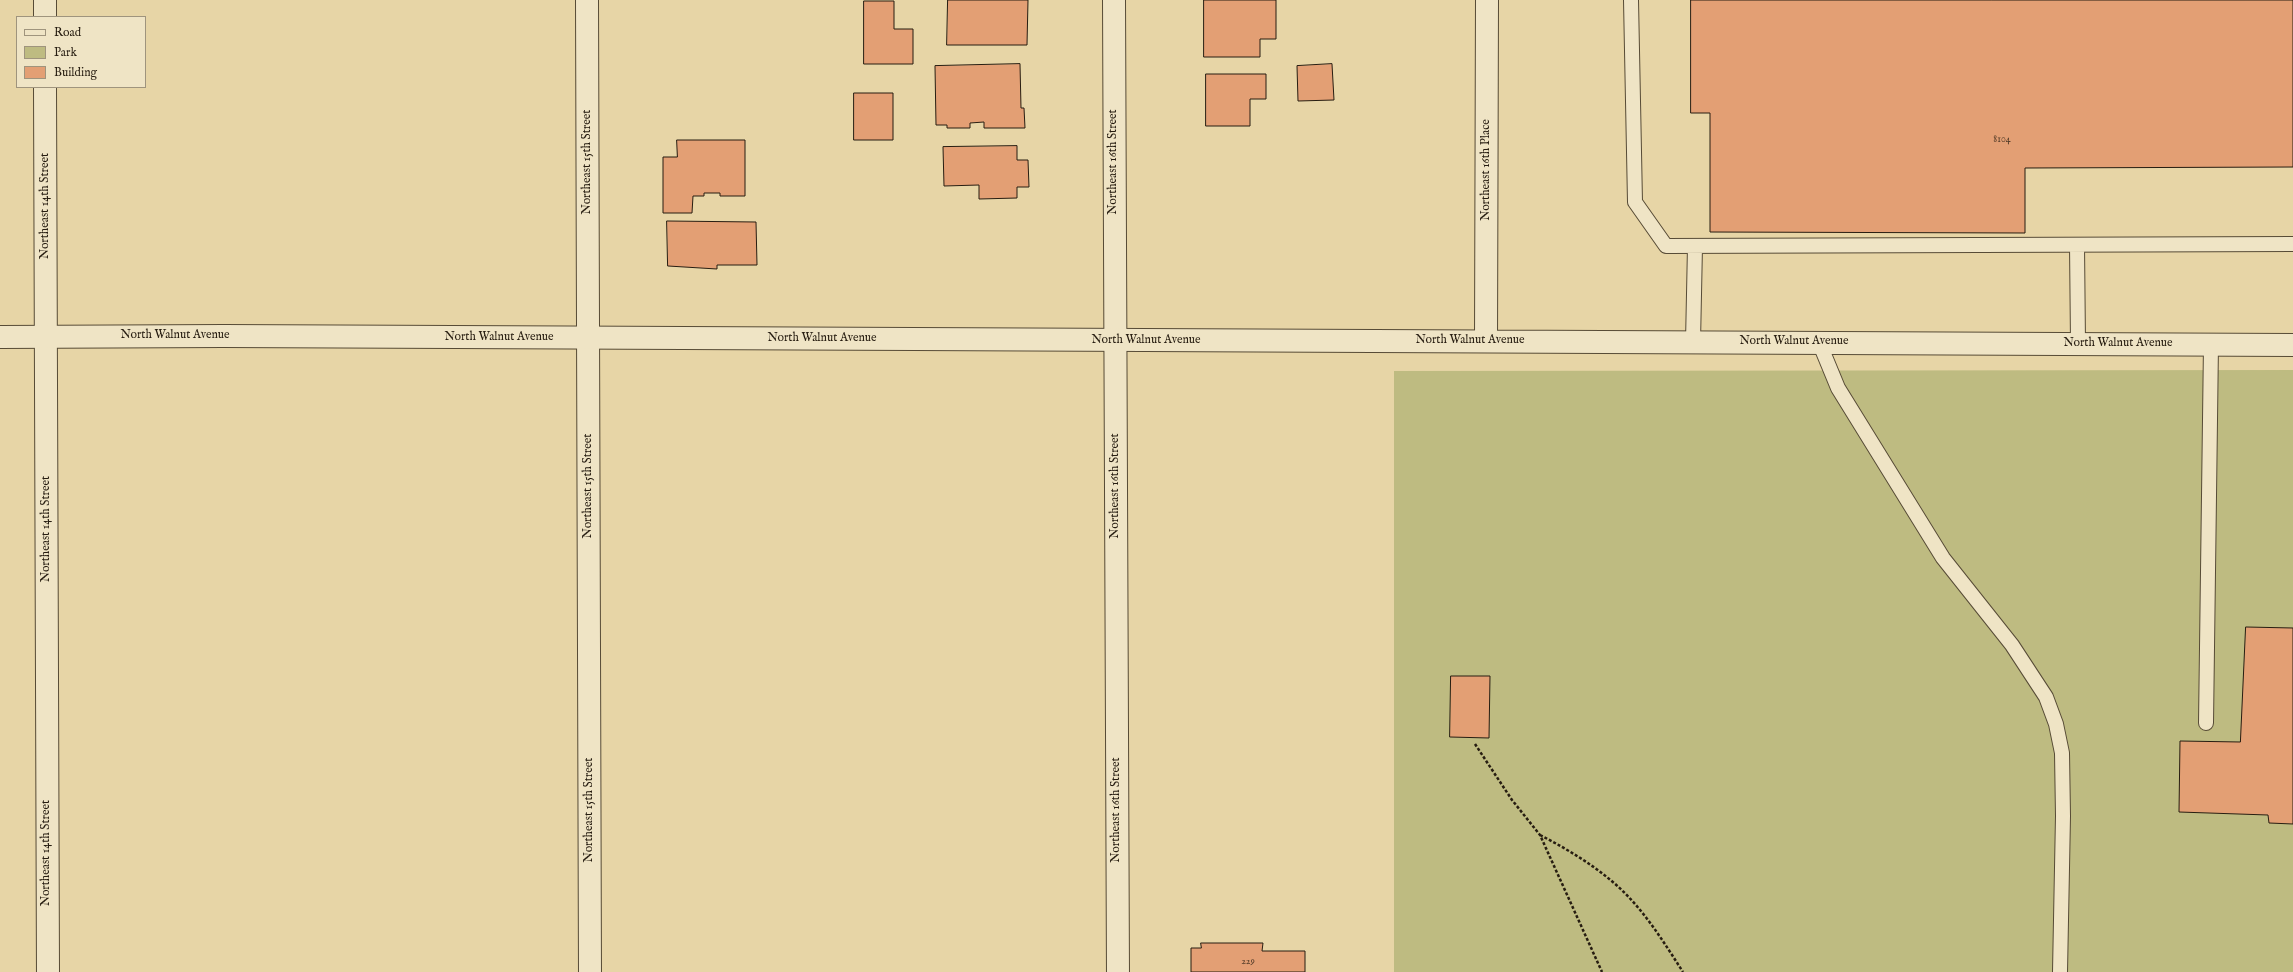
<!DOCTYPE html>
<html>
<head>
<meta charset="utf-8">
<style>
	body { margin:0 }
	#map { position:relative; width:2293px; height:972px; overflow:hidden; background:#e7d5a6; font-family:"IM FELL English",serif }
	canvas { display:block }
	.legend { position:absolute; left:16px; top:16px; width:130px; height:72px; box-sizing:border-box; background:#efe4c5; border:1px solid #9f947d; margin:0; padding:5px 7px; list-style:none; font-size:12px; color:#271d11 }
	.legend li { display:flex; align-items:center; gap:8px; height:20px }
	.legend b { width:20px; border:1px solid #9f947d }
</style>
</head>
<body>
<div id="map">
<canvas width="2293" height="972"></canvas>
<ul class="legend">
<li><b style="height:5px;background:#efe4c5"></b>Road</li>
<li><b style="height:11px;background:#bebb81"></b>Park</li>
<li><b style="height:11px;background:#e39f74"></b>Building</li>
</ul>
</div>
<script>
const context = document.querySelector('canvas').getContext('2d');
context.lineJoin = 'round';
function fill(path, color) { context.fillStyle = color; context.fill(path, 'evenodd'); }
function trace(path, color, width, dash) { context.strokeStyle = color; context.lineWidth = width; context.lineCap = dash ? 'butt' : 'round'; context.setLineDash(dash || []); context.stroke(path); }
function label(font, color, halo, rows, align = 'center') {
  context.font = font + ' "IM FELL English",serif'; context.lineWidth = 4; context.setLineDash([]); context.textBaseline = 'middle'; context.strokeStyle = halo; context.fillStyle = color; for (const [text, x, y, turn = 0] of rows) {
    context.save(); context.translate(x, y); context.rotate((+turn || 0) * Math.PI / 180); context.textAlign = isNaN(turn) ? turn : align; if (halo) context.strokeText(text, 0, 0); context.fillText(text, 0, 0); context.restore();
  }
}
const green = new Path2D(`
	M 2293,370 L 2293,972 L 1394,972 L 1394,371 Z`);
const building = new Path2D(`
	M 948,0 L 1028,0 L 1027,45 L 947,45 Z
	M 1204,0 L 1276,0 L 1276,39 L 1260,39 L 1260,57 L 1204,57 Z
	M 1691,0 L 2293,0 L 2293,167 L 2025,168 L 2025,233 L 1710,232 L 1710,113 L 1691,113 Z
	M 864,1 L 894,1 L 894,29 L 913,29 L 913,64 L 864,64 Z
	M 1020,64 L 1021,108 L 1024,108 L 1025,128 L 984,128 L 984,122 L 970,123 L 970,128 L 947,128 L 947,125 L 936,125 L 935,66 Z
	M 1332,64 L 1334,100 L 1298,101 L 1297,66 Z
	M 1206,74 L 1266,74 L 1266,99 L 1250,99 L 1250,126 L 1206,126 Z
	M 854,93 L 893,93 L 893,140 L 854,140 Z
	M 677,140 L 745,140 L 745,196 L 720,196 L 720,193 L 704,193 L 704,196 L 693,196 L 692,213 L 663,213 L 663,157 L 677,157 Z
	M 1017,146 L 1017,160 L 1028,160 L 1029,187 L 1017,187 L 1017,198 L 979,199 L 979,185 L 944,186 L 943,147 Z
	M 667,221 L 756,222 L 757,265 L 717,265 L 717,269 L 668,266 Z
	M 2246,627 L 2293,628 L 2293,824 L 2269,823 L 2268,815 L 2179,812 L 2180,741 L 2240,742 Z
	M 1451,676 L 1490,676 L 1489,738 L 1450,737 Z
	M 1201,943 L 1263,943 L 1262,951 L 1305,951 L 1305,972 L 1191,972 L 1191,948 L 1201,948 Z`);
const path = new Path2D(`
	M 1475,744 L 1512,800 L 1540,835 L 1602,972
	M 1540,835 C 1567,849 1592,864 1614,883 C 1643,908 1663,941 1683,972`);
const service = new Path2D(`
	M 1631,0 L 1635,202 L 1666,246 L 2293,244
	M 2077,245 L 2078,343
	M 1693,342 L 1695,246
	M 1819,342 L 1838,388 L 1943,558 L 2012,645 L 2046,697 L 2056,724 L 2062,753 L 2063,816 L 2060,972
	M 2206,723 L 2211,344`);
const minor = new Path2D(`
	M 45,0 L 45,17
	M 587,0 L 590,972
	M 1114,0 L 1118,972
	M 45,87 L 48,972`);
const tertiary = new Path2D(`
	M 0,337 L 224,336 L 2293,345
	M 1486,341 L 1487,0`);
const numberNames = [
	["8104",2002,140],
	["229",1248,962]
];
const streetNames = [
	["Northeast 15th Street",588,162,-90],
	["Northeast 16th Street",1114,162,-90],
	["Northeast 16th Place",1487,170,-90],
	["Northeast 14th Street",46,206,-90],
	["North Walnut Avenue",175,336],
	["North Walnut Avenue",499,338],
	["North Walnut Avenue",822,339],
	["North Walnut Avenue",1146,341],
	["North Walnut Avenue",1470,341],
	["North Walnut Avenue",1794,342],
	["North Walnut Avenue",2118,344],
	["Northeast 15th Street",589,486,-90],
	["Northeast 16th Street",1116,486,-90],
	["Northeast 14th Street",47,529,-90],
	["Northeast 15th Street",590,810,-90],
	["Northeast 16th Street",1117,810,-90],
	["Northeast 14th Street",47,853,-90]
];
fill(green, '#bebb81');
fill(building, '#e39f74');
trace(building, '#271d11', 1);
trace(service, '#574b36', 16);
trace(minor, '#574b36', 24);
trace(tertiary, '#574b36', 24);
trace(path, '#271d11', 2.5, [3, 2]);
trace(service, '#efe4c5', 14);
trace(minor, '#efe4c5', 22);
trace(tertiary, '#efe4c5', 22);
label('10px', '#563e2a', null, numberNames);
label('12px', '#271d11', '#efe4c5', streetNames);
</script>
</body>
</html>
